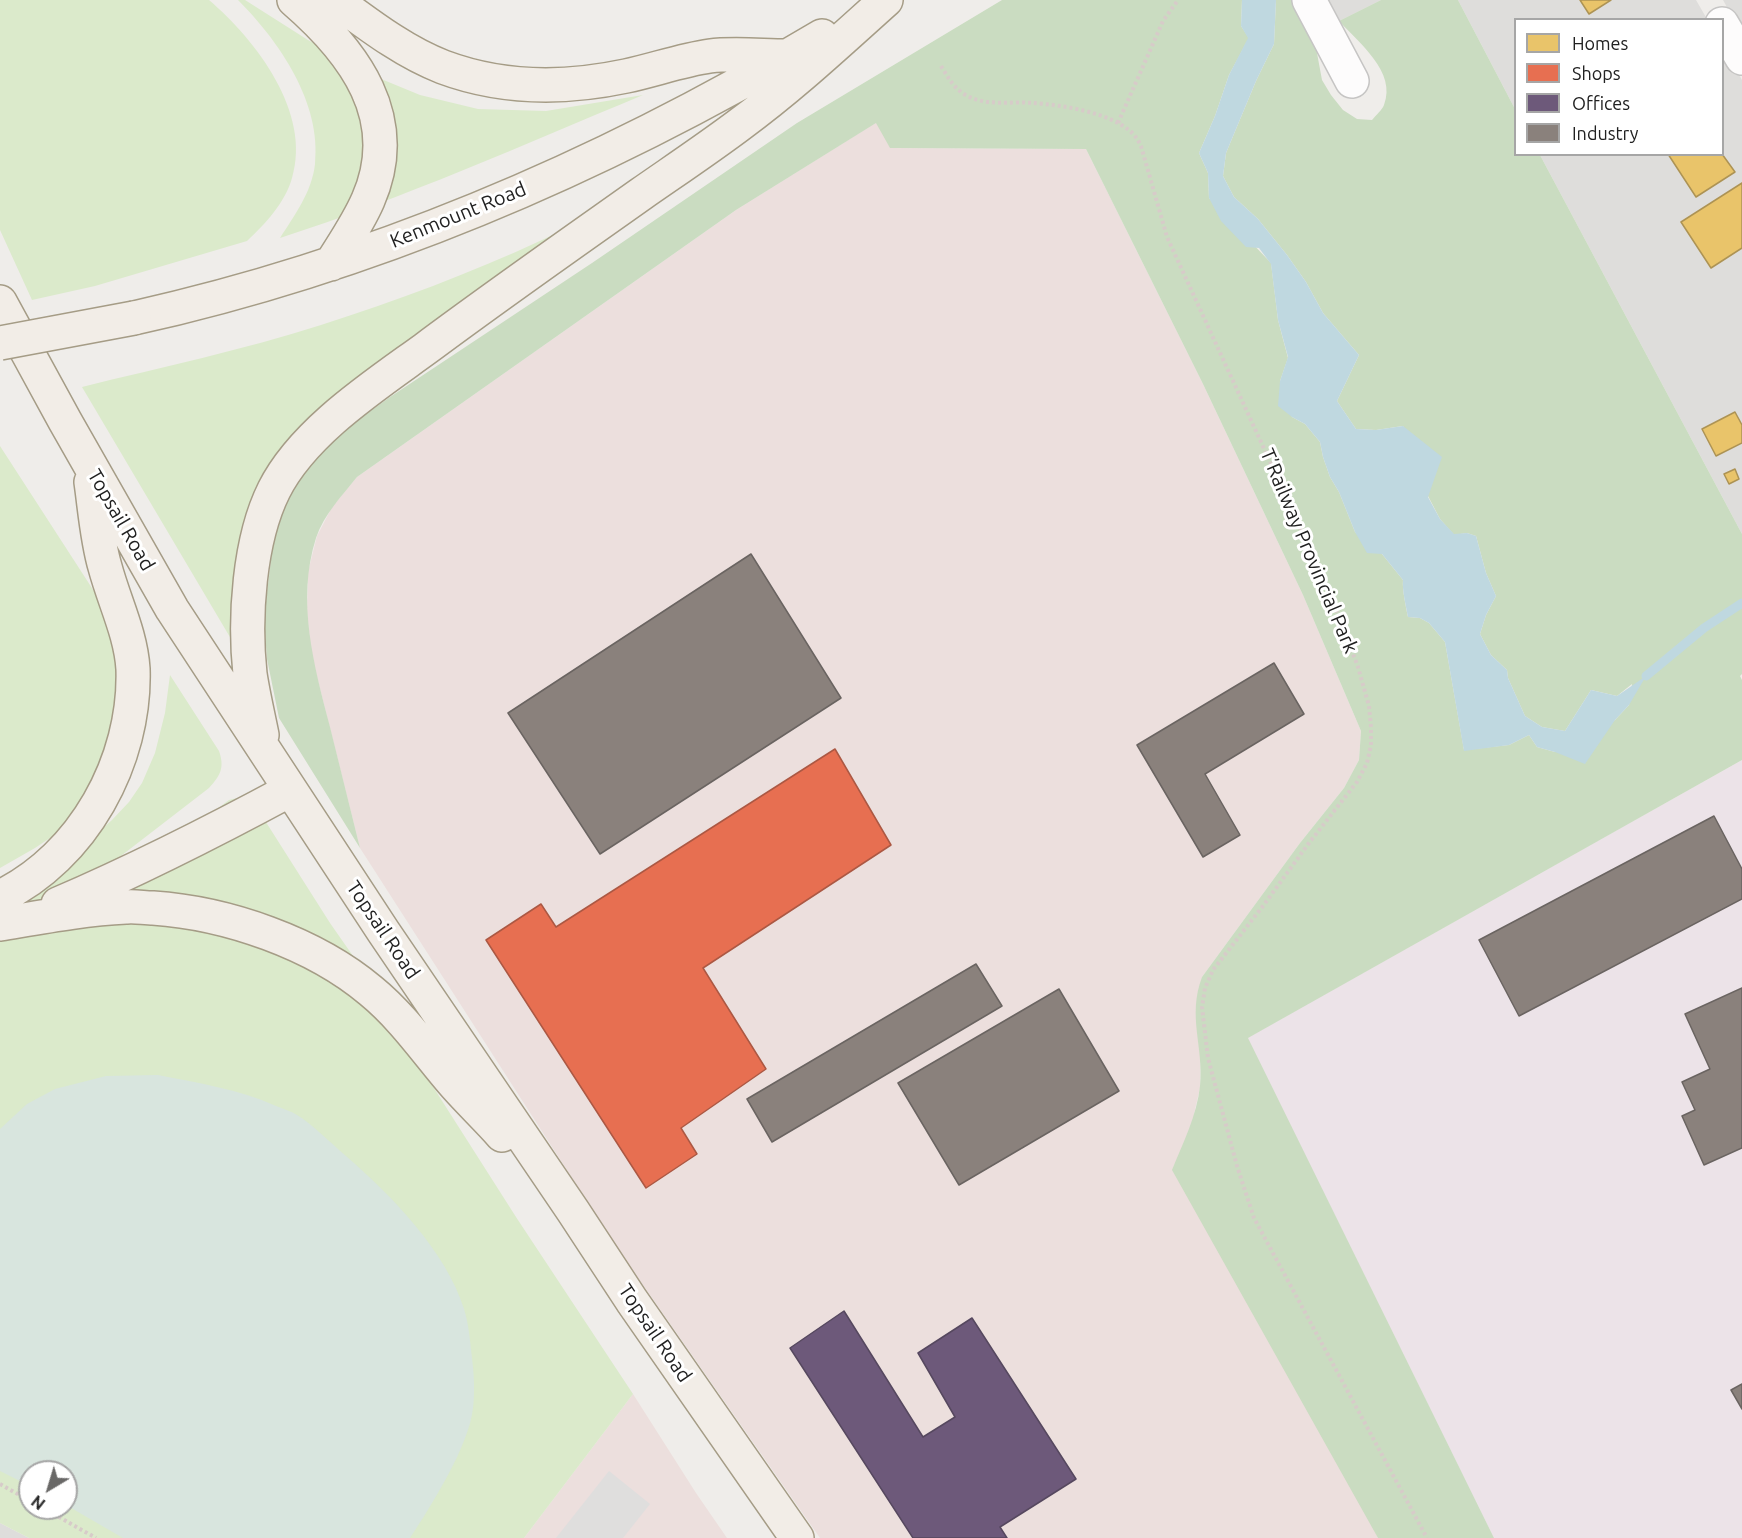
<!DOCTYPE html>
<html>
<head>
<meta charset="utf-8">
<style>
	body { margin:0 }
	#map { position:relative; width:1742px; height:1538px; overflow:hidden; background:#efedea; font-family:Ubuntu,sans-serif }
	canvas { display:block }
	.legend { position:absolute; left:1514px; top:18px; width:210px; height:138px; box-sizing:border-box; background:#fff; border:2px solid #a6a6a6; margin:0; padding:8px 10px; list-style:none; font-size:18px; color:#212121 }
	.legend li { display:flex; align-items:center; gap:12px; height:30px }
	.legend b { width:30px; border:2px solid #a6a6a6 }
	.north { position:absolute; left:18px; top:1460px; width:60px; height:60px; box-sizing:border-box; background:#fff; border:2px solid #a6a6a6; border-radius:50%; rotate:218deg; font-size:16px; font-weight:700; line-height:24px; text-align:center; color:#212121 }
	.north::after { content:''; display:block; margin:auto; width:21px; height:27px; background:#696867; clip-path:polygon(50% 0,100% 100%,50% 72%,0 100%) }
</style>
</head>
<body>
<div id="map">
<canvas width="1742" height="1538"></canvas>
<ul class="legend">
<li><b style="height:16px;background:#e9c46a"></b>Homes</li>
<li><b style="height:16px;background:#e76f51"></b>Shops</li>
<li><b style="height:16px;background:#6d597a"></b>Offices</li>
<li><b style="height:16px;background:#8a817c"></b>Industry</li>
</ul>
<div class="north">N</div>
</div>
<script>
const context = document.querySelector('canvas').getContext('2d');
context.lineJoin = 'round';
function fill(path, color) { context.fillStyle = color; context.fill(path, 'evenodd'); }
function trace(path, color, width, dash) { context.strokeStyle = color; context.lineWidth = width; context.lineCap = dash ? 'butt' : 'round'; context.setLineDash(dash || []); context.stroke(path); }
function label(font, color, halo, rows, align = 'center') {
  context.font = font + ' Ubuntu,sans-serif'; context.lineWidth = 6; context.setLineDash([]); context.textBaseline = 'middle'; context.strokeStyle = halo; context.fillStyle = color; for (const [text, x, y, turn = 0] of rows) {
    context.save(); context.translate(x, y); context.rotate((+turn || 0) * Math.PI / 180); context.textAlign = isNaN(turn) ? turn : align; if (halo) context.strokeText(text, 0, 0); context.fillText(text, 0, 0); context.restore();
  }
}
const residential = new Path2D(`
	M 1320,0 L 1381,0 L 1339,21 Z
	M 1458,0 L 1696,0 L 1707,19 L 1516,20 L 1515,109 Z
	M 1723,0 L 1742,0 L 1742,34 Z
	M 1723,46 L 1742,80 L 1742,534 L 1540,155 L 1722,154 Z
	M 0,1523 L 29,1538 L 0,1538 Z`);
const commercial = new Path2D(`
	M 877,122 L 891,148 L 1086,149 L 1203,384 L 1303,595 L 1361,731 L 1359,760 L 1344,788 L 1300,843 L 1202,977 L 1200,1088 L 1194,1114 L 1378,1538 L 820,1538 L 615,1245 L 360,848 L 311,653 L 307,611 L 308,572 L 317,536 L 332,507 L 357,477 L 736,210 Z
	M 633,1394 L 696,1493 L 727,1538 L 524,1538 Z`);
const industrial = new Path2D(`
	M 1742,760 L 1742,1538 L 1494,1538 L 1247,1038 Z`);
const grass = new Path2D(`
	M 0,0 L 209,0 C 256,40 312,113 292,178 C 285,203 265,224 247,241 L 95,286 L 32,300 L 0,230 Z
	M 238,0 L 245,0 L 308,40 L 369,74 L 420,95 L 478,109 L 546,111 L 643,95 C 523,145 404,198 280,238 C 294,216 312,192 315,164 C 322,103 279,41 238,0 Z
	M 644,189 L 299,432 L 237,649 L 82,387 C 162,367 243,350 321,325 C 396,301 471,273 542,240 C 577,224 610,206 644,189 Z
	M 0,446 L 145,670 L 138,716 L 65,828 L 35,848 L 0,868 Z
	M 170,675 L 219,751 C 225,768 220,776 209,788 L 104,869 L 59,895 L 19,911 L 0,896 L 82,847 L 112,820 L 129,802 L 142,783 L 155,753 L 165,713 Z
	M 237,798 L 245,798 L 257,808 L 330,923 L 360,966 L 131,895 L 121,881 L 229,800 Z
	M 105,923 L 171,925 L 239,937 L 339,982 L 409,1049 L 516,1217 L 633,1394 L 524,1538 L 29,1538 L 0,1523 L 0,939 ZM 30,1472 L 66,1472 L 66,1508 L 30,1508 Z`);
const forest = new Path2D(`
	M 1002,0 L 1242,0 L 1241,26 L 1249,38 L 1229,75 L 1215,116 L 1199,153 L 1208,173 L 1209,198 L 1271,263 L 1278,320 L 1288,358 L 1280,381 L 1292,417 L 1305,424 L 1320,442 L 1323,457 L 1330,477 L 1339,492 L 1355,532 L 1382,554 L 1403,580 C 1402,589 1406,607 1408,617 L 1420,618 L 1429,623 L 1445,642 L 1464,750 L 1509,745 L 1529,735 L 1537,747 L 1555,752 L 1615,720 L 1629,705 L 1632,684 L 1617,696 L 1591,690 L 1565,731 L 1542,727 L 1525,716 L 1508,678 L 1507,670 L 1491,655 L 1480,634 L 1486,615 L 1496,596 L 1486,573 L 1476,536 L 1467,533 L 1454,535 L 1440,519 L 1428,496 L 1403,426 L 1376,430 L 1356,429 L 1337,401 L 1359,355 L 1323,313 L 1306,282 L 1287,255 L 1258,219 L 1234,197 L 1223,176 L 1226,153 L 1256,81 L 1274,44 L 1276,0 L 1296,0 L 1314,37 L 1322,80 L 1331,95 L 1343,110 L 1357,119 L 1372,120 C 1376,115 1382,110 1384,105 C 1397,72 1359,43 1339,21 L 1381,0 L 1458,0 L 1515,109 L 1516,154 L 1540,155 L 1742,534 L 1742,674 L 1740,676 L 1742,680 L 1742,760 L 1248,1038 L 1494,1538 L 1378,1538 L 1172,1170 C 1183,1143 1197,1115 1200,1086 C 1204,1046 1187,1017 1202,977 L 1300,843 L 1344,788 L 1359,760 L 1361,731 L 1303,595 L 1203,384 L 1086,149 L 890,148 L 876,123 L 736,210 L 357,477 C 342,496 324,514 316,538 C 296,601 314,665 330,727 C 340,767 350,808 360,848 L 279,718 L 267,659 L 264,618 L 273,543 L 282,510 L 301,477 L 324,448 L 351,425 L 390,397 L 592,263 L 797,123 Z`);
const wetland = new Path2D(`
	M 158,1075 C 198,1083 238,1089 276,1106 C 283,1109 291,1111 297,1115 C 312,1124 332,1144 346,1156 C 391,1195 446,1251 464,1309 C 469,1325 470,1341 472,1358 C 474,1375 475,1391 473,1408 C 469,1446 431,1506 410,1538 L 123,1538 L 66,1505 L 66,1472 L 30,1472 L 30,1486 L 0,1471 L 0,1129 L 27,1104 L 55,1089 L 106,1076 Z`);
const parking = new Path2D(`
	M 609,1471 L 650,1504 L 623,1538 L 556,1538 Z`);
const water = new Path2D(`
	M 1242,0 L 1276,0 L 1274,44 L 1256,81 L 1226,153 L 1223,176 L 1234,197 L 1258,219 L 1287,255 L 1306,282 L 1323,313 L 1359,355 L 1337,401 L 1356,429 L 1376,430 L 1403,426 L 1442,457 L 1428,497 L 1440,519 L 1454,534 L 1467,533 L 1476,536 L 1486,573 L 1496,596 L 1486,615 L 1480,634 L 1491,655 L 1507,670 L 1508,678 L 1525,716 L 1542,727 L 1565,731 L 1591,690 L 1617,696 L 1646,676 L 1629,705 L 1615,720 L 1585,764 L 1555,752 L 1537,747 L 1529,735 L 1509,745 L 1464,751 L 1445,642 L 1429,623 L 1420,618 L 1408,617 C 1406,606 1402,590 1403,580 L 1382,554 L 1367,553 L 1355,532 L 1339,492 L 1330,477 L 1323,457 L 1320,442 L 1305,424 L 1292,417 L 1278,406 L 1280,381 L 1288,357 L 1278,320 L 1271,264 L 1259,248 L 1246,247 L 1221,221 L 1209,198 L 1208,173 L 1199,153 L 1215,116 L 1229,75 L 1248,38 L 1241,26 Z`);
const homes = new Path2D(`
	M 1580,0 L 1611,0 L 1589,14 Z
	M 1668,154 L 1722,154 L 1735,172 L 1696,197 Z
	M 1742,183 L 1742,248 L 1711,268 L 1681,222 Z
	M 1735,412 L 1742,425 L 1742,443 L 1716,456 L 1702,429 Z
	M 1735,469 L 1739,479 L 1729,484 L 1724,474 Z`);
const shops = new Path2D(`
	M 835,749 L 891,845 L 703,968 L 766,1069 L 681,1128 L 697,1154 L 646,1188 L 486,940 L 541,904 L 556,927 Z`);
const offices = new Path2D(`
	M 844,1311 L 923,1437 L 955,1417 L 918,1353 L 972,1318 L 1076,1479 L 1000,1527 L 1007,1538 L 913,1538 L 790,1348 Z`);
const industry = new Path2D(`
	M 751,554 L 841,698 L 600,854 L 508,713 Z
	M 1274,663 L 1304,714 L 1205,774 L 1240,835 L 1203,857 L 1137,745 Z
	M 1714,816 L 1742,869 L 1742,899 L 1519,1016 L 1479,940 Z
	M 976,964 L 1002,1006 L 772,1142 L 747,1099 Z
	M 1742,988 L 1742,1148 L 1704,1165 L 1682,1116 L 1695,1110 L 1682,1082 L 1710,1069 L 1685,1014 Z
	M 1059,989 L 1119,1091 L 959,1185 L 898,1083 Z
	M 1742,1384 L 1742,1409 L 1731,1390 Z`);
const stream = new Path2D(`
	M 1646,676 L 1704,628 L 1742,603`);
const path = new Path2D(`
	M 941,66 C 948,77 953,87 964,94 C 984,107 1011,101 1033,103 C 1061,105 1108,112 1130,131 C 1135,135 1138,140 1141,146 L 1167,237 L 1327,586 L 1358,667 L 1369,706 L 1371,727 L 1371,745 L 1367,763 L 1357,782 L 1309,843 L 1263,906 L 1213,970 L 1205,988 L 1202,1007 L 1208,1058 L 1237,1166 L 1254,1218 L 1427,1538
	M 1118,123 L 1163,21 L 1178,0
	M 0,1484 L 30,1501
	M 43,1508 L 96,1538`);
const minor = new Path2D(`
	M 1309,0 L 1352,81
	M 1722,24 L 1742,58`);
const primary = new Path2D(`
	M 294,0 C 354,52 404,118 368,200 C 358,223 344,243 331,264
	M 335,0 C 369,25 404,52 443,67 C 502,89 565,89 626,76 C 654,70 682,60 710,56 C 733,53 764,56 787,56
	M 0,302 L 65,421 L 172,609 L 383,931 L 573,1211 L 632,1301 L 797,1538
	M 134,318 C 377,264 609,163 822,36
	M 262,735 C 258,715 253,694 250,674 C 244,618 249,540 274,490 C 303,432 374,386 425,349 C 496,296 569,245 641,194 C 674,171 707,149 739,125 C 791,87 838,43 886,0
	M 0,897 C 83,857 136,761 133,669 C 131,634 114,601 105,567 C 97,540 95,510 91,482
	M 58,904 C 137,870 214,831 290,790
	M 0,924 C 42,917 84,909 126,907 C 135,906 144,908 153,908 C 227,913 314,943 371,991 C 404,1018 428,1054 455,1085 C 470,1102 487,1118 502,1135`);
const primaryBridge = new Path2D(`
	M 0,343 L 134,318`);
const streetNames = [
	["Kenmount Road",458,215,-22],
	["Topsail Road",121,520,60],
	["T’Railway Provincial Park",1309,551,67],
	["Topsail Road",383,930,56],
	["Topsail Road",655,1333,56]
];
fill(residential, '#dedddb');
fill(commercial, '#ecdfdd');
fill(industrial, '#ece3e8');
fill(grass, '#dbeacb');
fill(forest, '#cadcc1');
fill(wetland, '#d8e5de');
fill(parking, '#dfdedd');
fill(water, '#bfd8e0');
fill(homes, '#e9c46a');
trace(homes, '#ad9354', 1.5);
fill(shops, '#e76f51');
trace(shops, '#ac5843', 1.5);
fill(offices, '#6d597a');
trace(offices, '#56485f', 1.5);
fill(industry, '#8a817c');
trace(industry, '#6a6461', 1.5);
trace(stream, '#bfd8e0', 9);
trace(minor, '#c6c5c4', 36);
trace(primary, '#a59c86', 36);
trace(path, '#d7cbc9', 4, [3, 3]);
trace(minor, '#fdfcfc', 33);
trace(primary, '#f2ede7', 33);
trace(primaryBridge, '#a59c86', 36, []);
trace(primaryBridge, '#f2ede7', 33);
label('20px', '#212121', '#fff', streetNames);
</script>
</body>
</html>
